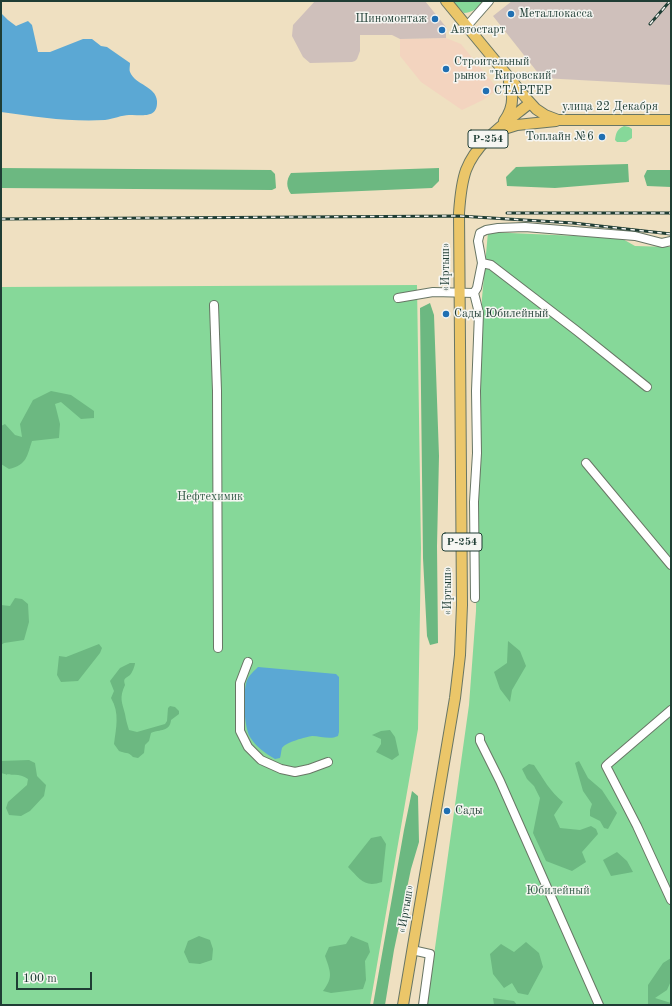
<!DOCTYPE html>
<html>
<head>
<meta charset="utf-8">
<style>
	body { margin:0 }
	#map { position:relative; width:672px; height:1006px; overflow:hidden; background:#efe0c1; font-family:"Old Standard TT",serif }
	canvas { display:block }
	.frame { position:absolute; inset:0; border:2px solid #1f3d34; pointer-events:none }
	.scale { position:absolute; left:16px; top:972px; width:76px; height:18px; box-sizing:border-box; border:2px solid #1f3d34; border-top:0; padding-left:5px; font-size:12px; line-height:14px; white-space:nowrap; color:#1f3d34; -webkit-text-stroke:3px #f6f6f2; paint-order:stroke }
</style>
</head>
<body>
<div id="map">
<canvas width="672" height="1006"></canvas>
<div class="frame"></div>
<div class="scale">100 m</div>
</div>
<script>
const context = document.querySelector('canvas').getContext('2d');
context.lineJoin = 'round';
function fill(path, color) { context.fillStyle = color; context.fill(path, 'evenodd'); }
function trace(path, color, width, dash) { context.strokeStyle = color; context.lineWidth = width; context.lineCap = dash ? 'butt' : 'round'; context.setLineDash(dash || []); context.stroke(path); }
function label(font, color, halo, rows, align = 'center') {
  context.font = font + ' "Old Standard TT",serif'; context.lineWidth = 3; context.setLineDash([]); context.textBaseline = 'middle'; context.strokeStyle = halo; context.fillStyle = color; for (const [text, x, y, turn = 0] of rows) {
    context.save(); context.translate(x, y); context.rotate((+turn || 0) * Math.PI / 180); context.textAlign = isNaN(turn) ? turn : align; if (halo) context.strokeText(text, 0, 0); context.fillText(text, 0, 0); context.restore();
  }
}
const built = new Path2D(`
	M 446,38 L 461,44 L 498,89 L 483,100 L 462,110 L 421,82 L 400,56 L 400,39 Z`);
const industrial = new Path2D(`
	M 315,1 L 425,1 L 446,27 L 446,38 L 400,39 L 392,35 L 360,35 L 360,51 L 357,59 L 355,61 L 352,62 L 310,63 L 303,57 L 292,36 L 293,25 Z
	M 512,1 L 671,1 L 671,85 L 542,78 L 493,16 Z`);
const green = new Path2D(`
	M 452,1 L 485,1 C 481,7 471,13 464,13 Z
	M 624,126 L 629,127 L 632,129 L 632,138 L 626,142 L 617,142 L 615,140 C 616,133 617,129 624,126 Z
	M 488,232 L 621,238 L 635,246 L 671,247 L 671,1005 L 427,1005 L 469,705 L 476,611 L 482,298 Z
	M 417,285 L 421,548 L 418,729 L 370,1005 L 1,1005 L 1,287 Z`);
const forest = new Path2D(`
	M 628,164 L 629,182 L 555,188 L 507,186 L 506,177 L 516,167 Z
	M 1,168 L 271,170 L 275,174 L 276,188 L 272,190 L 1,188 Z
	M 439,168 L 439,181 L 432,188 L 291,194 C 286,187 286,180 291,173 Z
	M 647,170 L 671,170 L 671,187 L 647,186 L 644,176 Z
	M 430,303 L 434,315 L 439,456 L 437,546 L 438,643 L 430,645 L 427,636 L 423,558 L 420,308 Z
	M 51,391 L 71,395 L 94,411 L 94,418 L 81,419 L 61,402 L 55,404 L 60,424 L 59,438 L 32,441 C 27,456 27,465 9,469 L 1,464 L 1,426 L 5,424 L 15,435 L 22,437 L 20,424 L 33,400 Z
	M 15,598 L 22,599 L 28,604 L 29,622 L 24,640 L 4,643 L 1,645 L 1,605 L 10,606 Z
	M 508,641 L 520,651 L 526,666 L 512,690 L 510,702 L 500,689 L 494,672 L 507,663 Z
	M 99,644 L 102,648 L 100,653 L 78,681 L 61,682 L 57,675 L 59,656 L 66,657 Z
	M 130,663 L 135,663 C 135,666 132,673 130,675 C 125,679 123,678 125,685 C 119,698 122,702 125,714 C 126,720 127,724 129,730 L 137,732 L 165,724 L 167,721 L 168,708 L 170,706 L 175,707 L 179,711 L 179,714 L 171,720 C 170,732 160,729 151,733 L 149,741 L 145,745 L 144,753 L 138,758 L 133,757 C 128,751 125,754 119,751 L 114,744 C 116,728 120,713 111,698 L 114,691 L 110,681 L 120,668 Z
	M 390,730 L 395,737 L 399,755 L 392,760 L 376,752 L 381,744 L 381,739 L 372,735 L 381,731 Z
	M 29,760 L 35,763 L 37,776 L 46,785 L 44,796 L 30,811 L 21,816 L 9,815 L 6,808 L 8,802 L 27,785 L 28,779 C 19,772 11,777 1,773 L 1,761 Z
	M 579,761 L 588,778 L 602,790 L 617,813 L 608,829 L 604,828 L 600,821 L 590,816 L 590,810 L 592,804 L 583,791 L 575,763 Z
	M 529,764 L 534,765 C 543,778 550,792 563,802 L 554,815 L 560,828 L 580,830 L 591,826 L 596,829 L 598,834 L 582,852 L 586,862 L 572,871 L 546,861 L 533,833 L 540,798 L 534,786 L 527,779 L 522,769 Z
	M 412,791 L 418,796 L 419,842 L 411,869 L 394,950 L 385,1005 L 373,1005 L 404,830 Z
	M 381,836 L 386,844 L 382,882 C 364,888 360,879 348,867 L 371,838 Z
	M 617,852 L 627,861 L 633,872 L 611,876 L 603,860 Z
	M 199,936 L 210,940 L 213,949 L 212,960 L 200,964 L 189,963 L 184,952 L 188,941 Z
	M 351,936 L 368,943 L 370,952 L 365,961 L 366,980 L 363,989 L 331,993 L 323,991 C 334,977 330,971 325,956 L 329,947 L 346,944 Z
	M 526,942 L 539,953 L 543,967 L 528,995 L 518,993 L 512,983 L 504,988 L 493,974 L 490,954 L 501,944 L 514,952 Z
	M 671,958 L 671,981 L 667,990 L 655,998 L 671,1003 L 671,1005 L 648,1005 L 648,985 L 663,963 Z
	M 493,998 L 514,1001 L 517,1005 L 494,1005 Z`);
const water = new Path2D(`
	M 1,13 L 8,20 L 16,26 L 28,21 L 32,25 L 38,52 L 50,52 L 83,39 L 92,39 L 101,46 L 107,47 L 130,63 C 130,66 129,70 130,72 C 135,85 156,86 157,101 C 158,120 140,114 129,115 C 122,115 113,119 105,120 C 70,122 36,117 1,112 Z
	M 258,667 L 336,674 L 339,677 L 339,732 L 338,736 C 330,740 321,736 312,736 C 306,737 286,742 282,748 C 281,751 281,755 280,758 L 275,759 C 265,753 256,747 250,737 C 244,727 243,695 246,684 C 247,677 253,672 258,667 Z`);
const minor = new Path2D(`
	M 467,26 L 489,1
	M 482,263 L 491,265 L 577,331 L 647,387
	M 398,298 L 433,292 L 474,293
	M 214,305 L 217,391 L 218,648
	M 586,463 L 671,565
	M 475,598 L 474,502 L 477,453 L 476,391 L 479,313 L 474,293 L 477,288 L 482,263 L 478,241 L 480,233 L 486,230 L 498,228 L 525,227 L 635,236 L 662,243 L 671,241
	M 248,662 L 240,683 L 240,731 L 248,747 L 261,760 L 281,769 L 295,772 L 309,769 L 328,762
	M 671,710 L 608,764 L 606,766 L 637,826 L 671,900
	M 480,738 L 480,741 L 500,781 L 599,1005
	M 412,950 L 430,954 L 423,1005`);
const major = new Path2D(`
	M 446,1 L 526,98 L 536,109 L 545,115 L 558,120 L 671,120
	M 504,121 C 513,109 514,95 509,82
	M 501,130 L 517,125 L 556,121
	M 403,1005 L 455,698 L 460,655 L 462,605 L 459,213 C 460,199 461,184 466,170 C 477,141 507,122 530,103`);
const rail = new Path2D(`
	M 650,24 L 670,1
	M 507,213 L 671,213
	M 1,219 L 459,216 L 573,223 L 671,234`);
const markers = [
	[511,14,4,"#1f6fb2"],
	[435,19,4,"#1f6fb2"],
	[442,30,4,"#1f6fb2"],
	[446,69,4,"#1f6fb2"],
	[486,91,4,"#1f6fb2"],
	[602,137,4,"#1f6fb2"],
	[446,314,4,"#1f6fb2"],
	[447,811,4,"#1f6fb2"]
];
const shields = [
	[488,139,40],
	[462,542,40]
];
const shieldNames = [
	["Р-254",488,139],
	["Р-254",462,542]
];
const poiNames = [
	["Металлокасса",519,14],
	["Шиномонтаж",427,19,"right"],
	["Автостарт",450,30],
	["Строительный",454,62],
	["рынок \"Кировский\"",454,76],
	["СТАРТЕР",494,91],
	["Топлайн №6",594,137,"right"],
	["Сады Юбилейный",454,314],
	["Сады",455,811]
];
const streetNames = [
	["улица 22 Декабря",610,107],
	["«Иртыш»",446,267,-90],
	["«Иртыш»",448,591,-90],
	["«Иртыш»",406,909,-80]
];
const parkNames = [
	["Нефтехимик",210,497],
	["Юбилейный",558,891]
];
fill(built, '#f3d4bf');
fill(industrial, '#cfc0bb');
fill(green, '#86d899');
fill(forest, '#6cb881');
fill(water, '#5ba8d4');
trace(minor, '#687665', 10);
trace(major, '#687665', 12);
trace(minor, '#fff', 8);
trace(major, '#ebc669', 10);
trace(rail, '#1f3d34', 3);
trace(rail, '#f6f6f2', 1.5, [4.5]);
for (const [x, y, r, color] of markers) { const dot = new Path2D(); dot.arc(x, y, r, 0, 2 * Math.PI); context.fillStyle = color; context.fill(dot); trace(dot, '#f6f6f2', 1.5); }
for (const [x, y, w] of shields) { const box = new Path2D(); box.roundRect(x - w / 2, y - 9, w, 18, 3); context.fillStyle = '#f6f6f2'; context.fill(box); trace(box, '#1f3d34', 1); }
label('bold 11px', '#1f3d34', null, shieldNames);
label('12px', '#1f3d34', '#f6f6f2', poiNames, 'left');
label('12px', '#1f3d34', '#f6f6f2', streetNames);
label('12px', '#345c48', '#f6f6f2', parkNames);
</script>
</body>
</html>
